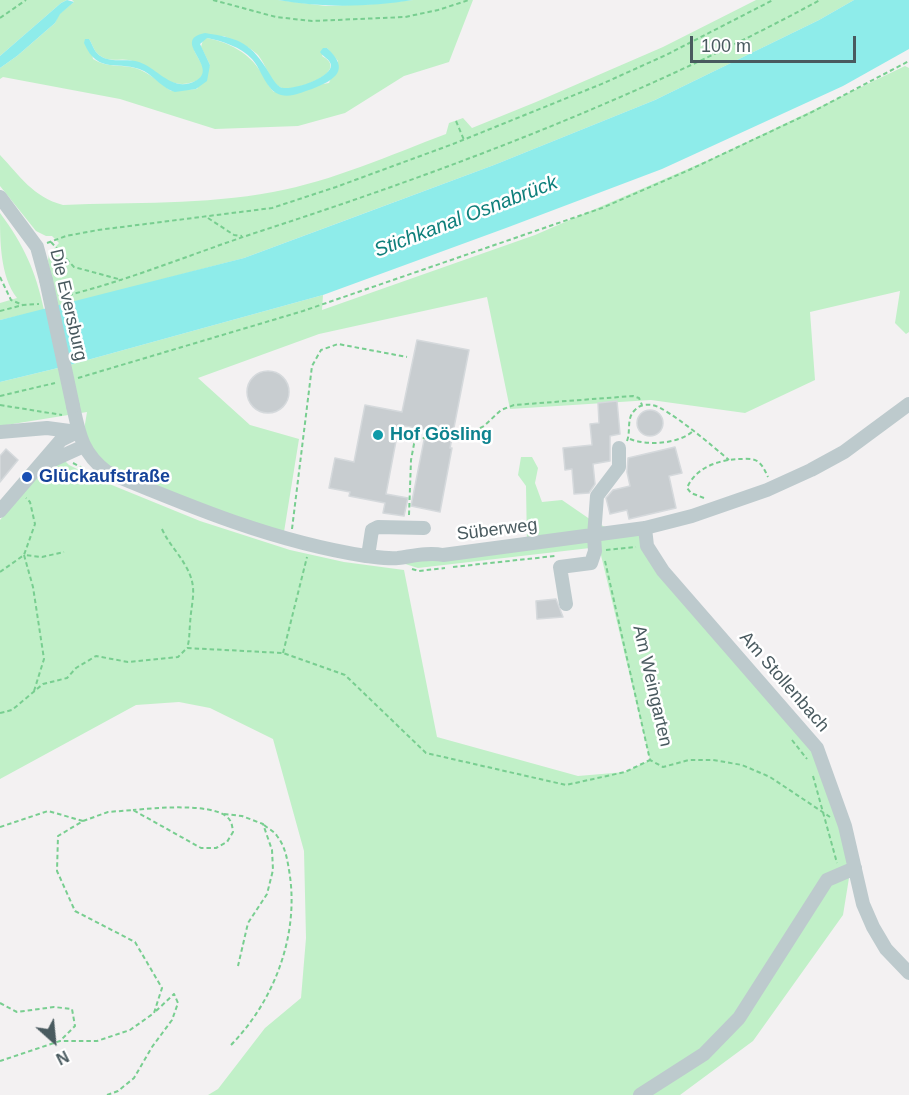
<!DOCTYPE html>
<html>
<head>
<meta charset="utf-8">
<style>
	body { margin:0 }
	#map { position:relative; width:909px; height:1095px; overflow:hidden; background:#f3f1f2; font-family:Arial,sans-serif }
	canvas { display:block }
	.north { position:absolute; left:24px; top:1011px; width:60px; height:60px; -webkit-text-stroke:4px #fff; paint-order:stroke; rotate:153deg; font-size:16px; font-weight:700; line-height:24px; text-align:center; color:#495a5f }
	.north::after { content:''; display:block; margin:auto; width:21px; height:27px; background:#495a5f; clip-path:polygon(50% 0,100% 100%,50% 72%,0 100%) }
	.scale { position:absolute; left:690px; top:36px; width:166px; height:27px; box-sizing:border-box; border:3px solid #495a5f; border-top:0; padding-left:8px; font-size:18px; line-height:21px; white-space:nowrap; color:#495a5f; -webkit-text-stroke:4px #fff; paint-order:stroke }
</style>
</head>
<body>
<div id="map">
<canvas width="909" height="1095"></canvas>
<div class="north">N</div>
<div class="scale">100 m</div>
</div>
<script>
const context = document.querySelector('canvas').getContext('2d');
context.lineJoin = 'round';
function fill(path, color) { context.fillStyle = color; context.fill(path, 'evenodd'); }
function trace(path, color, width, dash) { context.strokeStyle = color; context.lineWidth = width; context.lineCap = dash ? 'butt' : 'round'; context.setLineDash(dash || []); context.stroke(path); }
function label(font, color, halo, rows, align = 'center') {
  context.font = font + ' Arial,sans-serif'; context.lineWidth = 5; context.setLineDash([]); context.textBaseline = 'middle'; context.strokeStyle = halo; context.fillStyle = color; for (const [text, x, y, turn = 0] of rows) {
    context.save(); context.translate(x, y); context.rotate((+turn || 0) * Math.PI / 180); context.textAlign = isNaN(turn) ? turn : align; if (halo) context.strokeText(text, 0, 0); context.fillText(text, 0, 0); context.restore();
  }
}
const green = new Path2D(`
	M 0,0 L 67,0 L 61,3 L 0,56 Z
	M 72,0 L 278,0 L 326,6 L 374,4 L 413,0 L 473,0 L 449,62 L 404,76 L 345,113 L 298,126 L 215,129 L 120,99 L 3,77 L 0,79 L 0,68 L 17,56 L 55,23 L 59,14 L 74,2 ZM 224,36 C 234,41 249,46 257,54 C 266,63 270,84 282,88 C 294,92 352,72 322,56 L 327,48 L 338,61 L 329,83 L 274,92 C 268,86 266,79 261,72 C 248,52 230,43 207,38 L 203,40 L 201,47 L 210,65 L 197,89 L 171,91 C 160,83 149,72 135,68 C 120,64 107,68 93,59 L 89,39 C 93,45 94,53 102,57 C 110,62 120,58 129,60 C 151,66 168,91 193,82 C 197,81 202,78 203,74 C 207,64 191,55 193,40 Z
	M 756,0 L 854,0 L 819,20 L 655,100 L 494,165 L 244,258 L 57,307 L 48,261 L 49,254 L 59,243 L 52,236 L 46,236 L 36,231 L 0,186 L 0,155 C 20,176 33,197 63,205 C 133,202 204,205 273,192 C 333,181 390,155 446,134 L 449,123 L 463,118 L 472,128 L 536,102 L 663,47 Z
	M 905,66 L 909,68 L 909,332 L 906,334 L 895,323 L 900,291 L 810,312 L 815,380 L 745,413 L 651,400 L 510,409 L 487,297 L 319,334 L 198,378 L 250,425 L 299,439 L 284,532 L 205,507 L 110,468 L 94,453 L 84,430 L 87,412 L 0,426 L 0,382 L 62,367 L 323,295 L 322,310 L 535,235 L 713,158 Z
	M 0,213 C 24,245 36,272 44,310 L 0,320 L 0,303 L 17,298 C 0,276 0,241 0,213 Z
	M 521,457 L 532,457 L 538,468 L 535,483 L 542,502 L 562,500 L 594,522 L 617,532 L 645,528 L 648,546 L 806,733 L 855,868 L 849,878 L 843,915 L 753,1041 L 680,1095 L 208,1095 L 218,1089 L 265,1028 L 301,998 L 306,938 L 304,851 L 273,739 L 210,708 L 179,702 L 136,705 L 0,779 L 0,520 L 25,488 L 47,468 L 65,461 L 69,465 L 102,481 L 200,521 L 290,550 L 344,562 L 404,570 L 437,737 L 578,776 L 625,772 L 650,760 L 600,551 L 594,536 L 527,545 L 526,486 L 518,475 Z
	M 589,541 L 590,548 L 418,568 L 402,563 Z`);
const water = new Path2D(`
	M 67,0 L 74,2 L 60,14 L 55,23 L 17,56 L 0,68 L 0,56 L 61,3 Z
	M 278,0 L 413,0 C 369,7 322,8 278,0 Z
	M 854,0 L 909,0 L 909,49 L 843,86 L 662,169 L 506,228 L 323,295 L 62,367 L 0,382 L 0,320 L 244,258 L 341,222 L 494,165 L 655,100 L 819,20 Z
	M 205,33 C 236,38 249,41 266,68 C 270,74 274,83 280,87 C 289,92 332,78 331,65 C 330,59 323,57 320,52 L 323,48 L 327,48 C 351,70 335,80 312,89 C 302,92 291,98 281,95 C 266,91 262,70 252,59 C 241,47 222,41 207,38 L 200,44 L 210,65 L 207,81 L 196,89 L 175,92 C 163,89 155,77 144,71 C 119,59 98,76 84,43 L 85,39 L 89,39 C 93,45 94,53 102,57 C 113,63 127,58 139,62 C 159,69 173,94 197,80 C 219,67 170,40 205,33 Z`);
const building = new Path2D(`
	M 417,340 L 469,350 L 450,448 L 452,448 L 440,512 L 411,506 L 426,430 L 399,425 L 386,494 L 408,498 L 404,516 L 383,513 L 385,503 L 349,496 L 350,492 L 329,488 L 335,458 L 354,462 L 365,405 L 402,412 Z
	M247 392a21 21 0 1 1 42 0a21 21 0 1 1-42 0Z
	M 617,401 L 620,434 L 610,436 L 610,461 L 593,464 L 595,484 L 589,493 L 574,494 L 572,469 L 565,470 L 563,448 L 592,445 L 590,424 L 599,423 L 598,403 Z
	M637 423a13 13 0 1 1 26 0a13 13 0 1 1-26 0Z
	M 675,447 L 682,473 L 669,476 L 676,508 L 629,519 L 627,510 L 610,514 L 606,498 L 613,490 L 630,486 L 627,472 L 628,458 Z
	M 6,449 L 18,460 L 0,482 L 0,456 Z
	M 556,599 L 563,617 L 537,619 L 536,601 Z`);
const path = new Path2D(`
	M 213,0 L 276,17 L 312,21 L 405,17 L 438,10 L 469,0
	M 0,18 L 26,0
	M 456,121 L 464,140
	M 208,218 L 234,235 L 242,236
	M 51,242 L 74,267 L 122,280
	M 47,243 L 66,236 L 98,230 L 272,208 L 336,187 L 453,144 L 604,83 L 666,55 L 773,0
	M 0,277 L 11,300 L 23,305 L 39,304
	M 61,297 C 131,280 196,252 264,230 C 455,168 643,96 820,0
	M 0,311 L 23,305
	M 78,378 L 303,311 L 602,208 L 689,170 L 810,113 L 909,61
	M 0,396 L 55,383
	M 0,405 L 62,415
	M 630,439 C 647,446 679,444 693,431
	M 627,441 C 631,431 626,418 635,410 C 639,405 646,404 652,405 C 667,407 715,448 729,460
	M 73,463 L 86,470
	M 704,498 L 691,493 L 687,488 C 695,468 718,460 738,459 C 744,459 752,458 757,461 C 763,465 765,471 768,477
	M 409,515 L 411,460 L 414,444 L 420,438 L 460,439 L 484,426 L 501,410 L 514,405 L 633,396 L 639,398 L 642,405
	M 162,529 C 168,543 178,552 185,565 C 199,588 191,600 190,625 C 189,633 190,639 187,648
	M 292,529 L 312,366 L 321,350 L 338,344 L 407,357
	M 606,550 L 636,547
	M 605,561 L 650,760 L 663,767 L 689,760 L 713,760 L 742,765 L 770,777 L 830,817
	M 453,567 L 555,556
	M 412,569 L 419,571 L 445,568
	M 0,572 L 24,555 L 35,524 L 30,502 L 26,498
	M 283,653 L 307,557
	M 34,691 L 44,659 L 33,587 L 24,555 L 42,557 L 64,552
	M 0,713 L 12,710 L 43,684 L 67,678 L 76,668 L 96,656 L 128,662 L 178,657 L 187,648 L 283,653 L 345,675 L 426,753 L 566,785 L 625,772 L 650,760
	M 792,740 L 807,759
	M 813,776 L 837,863
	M 224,814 L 242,816 L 263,824 L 272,850 L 273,870 L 267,894 L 248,923 L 238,966
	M 83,821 L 108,812 L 133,810 L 201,848 L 216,848 L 227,842 L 233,832 C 232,825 232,821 226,816 C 208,803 154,808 133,810
	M 0,827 L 48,811 L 83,821 L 58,836 L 57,871 L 75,911 L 135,942 L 162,988 L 154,1013 L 130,1030 L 97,1041 L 60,1041 L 0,1061
	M 0,1003 L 17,1012 L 54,1007 L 72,1009 L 75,1026 L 60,1041
	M 231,1045 C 275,1000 300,933 289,870 C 287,858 285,846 277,836 C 274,831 267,828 263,824
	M 107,1095 L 118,1091 L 134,1078 L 152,1047 L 172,1020 L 178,1003 L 174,994 L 155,1012`);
const minor = new Path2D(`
	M 0,197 L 37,247 L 46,280
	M 73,406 C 79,434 82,453 107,472 C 191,507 275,542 366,556 C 376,557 388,559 398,558 C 413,556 428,552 443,555 L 645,528 L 692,516 L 767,490 L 811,470 L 844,452 L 909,404
	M 0,432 L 47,428 L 77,432
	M 40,466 L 84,446
	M 0,511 L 61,440 L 77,432
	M 645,528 L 647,546 L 663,571 L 817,748 L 845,826 L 863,904 L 873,927 L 886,949 L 909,973
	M 368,556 L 372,530 L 378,527 L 424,528
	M 566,604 L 560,567 L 591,563 L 595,551 L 594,536 L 597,496 L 619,467 L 619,448
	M 640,1095 L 704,1054 L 739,1018 L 827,880 L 855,868`);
const minorBridge = new Path2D(`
	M 46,280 L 73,406`);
const markers = [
	[378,435,6,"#0f9aa8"],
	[27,477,6,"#1a4fb4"]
];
const streetNames = [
	["Die Eversburg",68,305,77],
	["Süberweg",497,530,-7],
	["Am Stollenbach",784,682,49],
	["Am Weingarten",652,686,77]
];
const cultureNames = [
	["Hof Gösling",390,435]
];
const transitNames = [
	["Glückaufstraße",39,477]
];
const waterNames = [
	["Stichkanal Osnabrück",466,217,-21]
];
fill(green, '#c1f0c8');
fill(water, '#8eecea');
fill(building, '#c8cdd0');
trace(building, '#d5d9dc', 1.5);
trace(path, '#78ce90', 2, [4.5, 3]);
trace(minor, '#bdcacd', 14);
trace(minorBridge, '#bdcacd', 14);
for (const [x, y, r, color] of markers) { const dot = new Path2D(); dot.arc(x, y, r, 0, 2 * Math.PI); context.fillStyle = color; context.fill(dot); trace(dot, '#fff', 2); }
label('18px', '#495a5f', '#fff', streetNames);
label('bold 18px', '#0d838f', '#fff', cultureNames, 'left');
label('bold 18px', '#164399', '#fff', transitNames, 'left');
label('italic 20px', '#0e7f7b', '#fff', waterNames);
</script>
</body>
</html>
